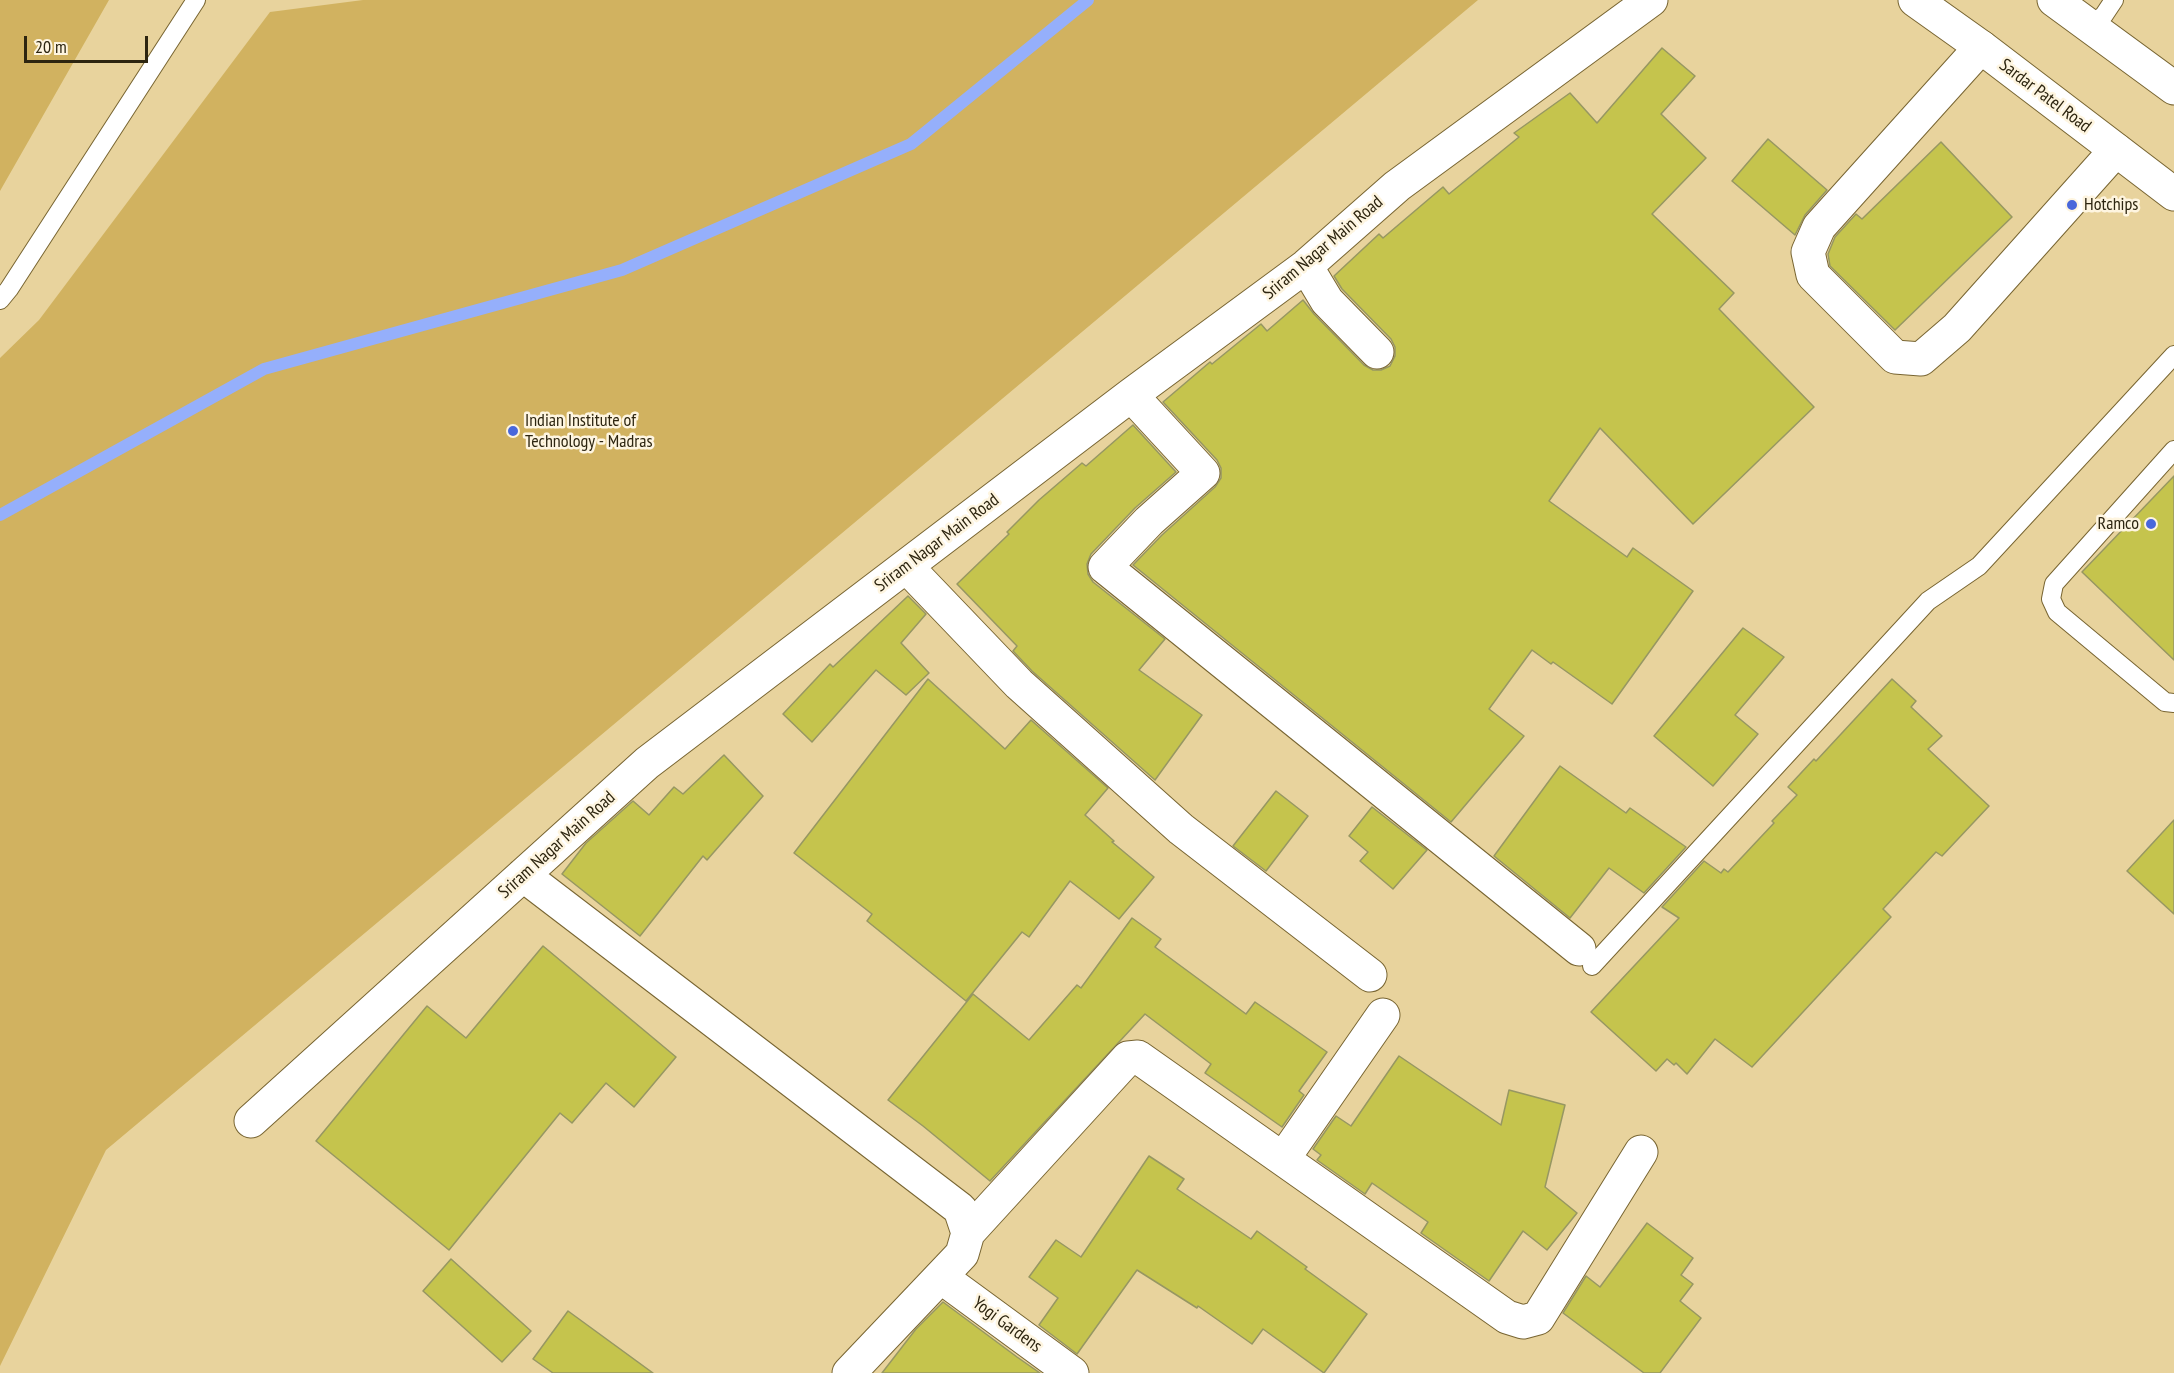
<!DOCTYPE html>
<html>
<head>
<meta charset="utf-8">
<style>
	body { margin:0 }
	#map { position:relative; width:2174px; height:1373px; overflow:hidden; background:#e8d39d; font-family:"PT Sans Narrow",sans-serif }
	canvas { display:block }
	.scale { position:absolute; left:24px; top:36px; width:124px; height:27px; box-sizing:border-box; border:3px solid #2d2510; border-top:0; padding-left:8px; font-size:18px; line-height:21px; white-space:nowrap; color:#2d2510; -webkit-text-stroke:4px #fef5e0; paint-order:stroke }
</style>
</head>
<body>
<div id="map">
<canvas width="2174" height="1373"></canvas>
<div class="scale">20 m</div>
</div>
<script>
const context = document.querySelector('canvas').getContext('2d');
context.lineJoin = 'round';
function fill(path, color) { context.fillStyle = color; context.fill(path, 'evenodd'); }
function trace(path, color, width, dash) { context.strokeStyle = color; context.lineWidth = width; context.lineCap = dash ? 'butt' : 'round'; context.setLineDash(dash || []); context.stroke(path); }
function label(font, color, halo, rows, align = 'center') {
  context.font = font + ' "PT Sans Narrow",sans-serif'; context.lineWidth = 5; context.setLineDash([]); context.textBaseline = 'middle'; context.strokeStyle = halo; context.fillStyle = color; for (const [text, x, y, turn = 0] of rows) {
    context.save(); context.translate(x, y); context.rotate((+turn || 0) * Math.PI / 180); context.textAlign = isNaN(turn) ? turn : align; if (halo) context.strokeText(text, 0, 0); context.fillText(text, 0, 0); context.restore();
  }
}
const green = new Path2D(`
	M 0,0 L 109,0 L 0,191 Z
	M 363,0 L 1478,0 L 106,1150 L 0,1366 L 0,358 L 39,320 L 270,12 Z`);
const stream = new Path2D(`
	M 0,515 L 264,369 L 622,270 L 911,144 L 1088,0`);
const building = new Path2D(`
	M 1662,48 L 1695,76 L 1661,114 L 1706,158 L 1652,214 L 1734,293 L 1719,309 L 1814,407 L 1693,524 L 1600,428 L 1549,501 L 1627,557 L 1633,548 L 1693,591 L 1612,704 L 1553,662 L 1551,664 L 1532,650 L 1489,709 L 1524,736 L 1451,822 L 1133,565 L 1162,535 L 1215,487 L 1221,478 L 1221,468 L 1217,460 L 1163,402 L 1210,362 L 1212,364 L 1261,324 L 1267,331 L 1303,300 L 1314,314 L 1364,365 L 1373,370 L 1381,370 L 1390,366 L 1395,356 L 1395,347 L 1391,339 L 1342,289 L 1334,276 L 1379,234 L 1383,238 L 1443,187 L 1449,194 L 1519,137 L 1514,133 L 1570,93 L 1597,123 Z
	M 1768,139 L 1827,190 L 1805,215 L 1795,235 L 1732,181 Z
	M 1941,142 L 2012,217 L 1895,330 L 1830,266 L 1828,254 L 1835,237 L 1856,214 L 1862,219 Z
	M 1133,425 L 1176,472 L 1135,508 L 1091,554 L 1087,564 L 1088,574 L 1093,582 L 1165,639 L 1139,670 L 1202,715 L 1155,780 L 1032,671 L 1013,651 L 1017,646 L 957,584 L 1009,534 L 1007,532 L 1039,500 L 1082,463 L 1086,466 Z
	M 2174,476 L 2174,660 L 2082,572 Z
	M 908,596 L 926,614 L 901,643 L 929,673 L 906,695 L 876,670 L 812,742 L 783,714 L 830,664 L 833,667 Z
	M 1743,628 L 1784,657 L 1735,715 L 1758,734 L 1713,786 L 1654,736 Z
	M 928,679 L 1005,749 L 1031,720 L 1108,788 L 1085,815 L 1114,841 L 1112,842 L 1154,877 L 1119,919 L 1070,881 L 1029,937 L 1022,932 L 966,1001 L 867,921 L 872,914 L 794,853 Z
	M 1892,679 L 1916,701 L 1911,707 L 1942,736 L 1928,749 L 1989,806 L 1942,856 L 1936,852 L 1883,909 L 1891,917 L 1752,1067 L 1715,1039 L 1687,1074 L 1676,1063 L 1674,1065 L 1667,1059 L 1656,1071 L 1591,1012 L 1679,918 L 1662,907 L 1704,861 L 1721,873 L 1724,869 L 1728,872 L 1774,823 L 1772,821 L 1797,795 L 1788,787 L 1814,759 L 1816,761 Z
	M 724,755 L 763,796 L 707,860 L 703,856 L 640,936 L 562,874 L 586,843 L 633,801 L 649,815 L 674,787 L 683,794 Z
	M 1560,766 L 1626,813 L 1630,808 L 1686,847 L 1644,893 L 1609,868 L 1570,918 L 1494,856 Z
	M 1276,791 L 1308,816 L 1266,871 L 1233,846 Z
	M 1372,807 L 1427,850 L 1393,889 L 1360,861 L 1368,852 L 1349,836 Z
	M 2174,820 L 2174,914 L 2127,871 Z
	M 1132,918 L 1161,939 L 1155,947 L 1246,1014 L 1255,1002 L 1327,1052 L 1299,1091 L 1304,1095 L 1282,1127 L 1205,1073 L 1211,1064 L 1145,1014 L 990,1181 L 923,1126 L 888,1100 L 973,994 L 1029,1040 L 1077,985 L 1081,988 Z
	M 543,946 L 676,1057 L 634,1107 L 606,1083 L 572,1123 L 560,1113 L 449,1250 L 316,1141 L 427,1006 L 466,1038 Z
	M 1399,1056 L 1501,1125 L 1509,1090 L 1565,1105 L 1545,1187 L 1577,1213 L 1547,1250 L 1523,1231 L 1489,1281 L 1421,1233 L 1428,1222 L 1372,1183 L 1365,1194 L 1317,1160 L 1321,1155 L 1313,1149 L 1336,1116 L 1351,1126 Z
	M 1149,1156 L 1184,1179 L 1177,1189 L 1251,1239 L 1257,1231 L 1307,1267 L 1305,1269 L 1367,1314 L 1324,1373 L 1263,1329 L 1252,1344 L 1198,1306 L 1197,1308 L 1137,1270 L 1077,1354 L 1039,1325 L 1058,1298 L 1029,1277 L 1056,1240 L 1081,1257 Z
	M 1647,1223 L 1693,1258 L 1681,1275 L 1693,1284 L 1680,1301 L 1701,1318 L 1660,1373 L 1644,1373 L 1563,1313 L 1586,1276 L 1600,1287 Z
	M 451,1259 L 531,1331 L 502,1362 L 423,1291 Z
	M 943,1302 L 1017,1357 L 1040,1373 L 882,1373 L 916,1329 Z
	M 568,1311 L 653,1373 L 553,1373 L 533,1359 Z`);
const lane = new Path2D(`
	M 2090,26 L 2104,15 L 2114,0
	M 0,300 L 9,289 L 196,0
	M 2174,450 L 2054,584 L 2051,599 L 2057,612 L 2165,702 L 2174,703
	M 1592,966 L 1928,601 L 1979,566 L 2174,355`);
const street = new Path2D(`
	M 1981,47 L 1819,227 L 1808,252 L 1813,275 L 1895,357 L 1921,359 L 1957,328 L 2116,150
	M 1306,266 L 1327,301 L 1377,352
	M 1131,395 L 1203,473 L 1149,521 L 1105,567 L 1579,949
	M 906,566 L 1019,684 L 1181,829 L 1370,975
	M 523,875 L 960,1209 L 968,1233 L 962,1254 L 849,1373
	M 251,1121 L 647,763 L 1131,395 L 1306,266 L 1397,186 L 1651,0
	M 1283,1159 L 1383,1015
	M 968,1233 L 1128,1058 L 1138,1057 L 1507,1317 L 1523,1322 L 1538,1318 L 1641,1152
	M 941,1277 L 1072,1373`);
const primary = new Path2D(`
	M 1915,0 L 1981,47 L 2174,194
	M 2054,0 L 2174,88`);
const markers = [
	[2072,205,6,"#4967db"],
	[513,431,6,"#4967db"],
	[2151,524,6,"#4967db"]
];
const streetNames = [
	["Sardar Patel Road",2045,96,37],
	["Sriram Nagar Main Road",1323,248,-40],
	["Sriram Nagar Main Road",937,543,-37],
	["Sriram Nagar Main Road",557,845,-42],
	["Yogi Gardens",1007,1325,36]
];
const poiNames = [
	["Hotchips",2084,205],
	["Indian Institute of",525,421],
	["Technology - Madras",525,442],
	["Ramco",2139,524,"right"]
];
fill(green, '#d1b260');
trace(stream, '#95affb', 12);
fill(building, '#c5c44d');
trace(building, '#979762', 1.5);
trace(lane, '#786532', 20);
trace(street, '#786532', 35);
trace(primary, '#786532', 35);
trace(lane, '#fff', 18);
trace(street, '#fff', 33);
trace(primary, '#fff', 33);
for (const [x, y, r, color] of markers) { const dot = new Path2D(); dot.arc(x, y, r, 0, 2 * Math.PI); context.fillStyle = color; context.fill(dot); trace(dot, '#fef5e0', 2); }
label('18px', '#2d2510', '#fef5e0', streetNames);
label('18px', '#2d2510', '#fef5e0', poiNames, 'left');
</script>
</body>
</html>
